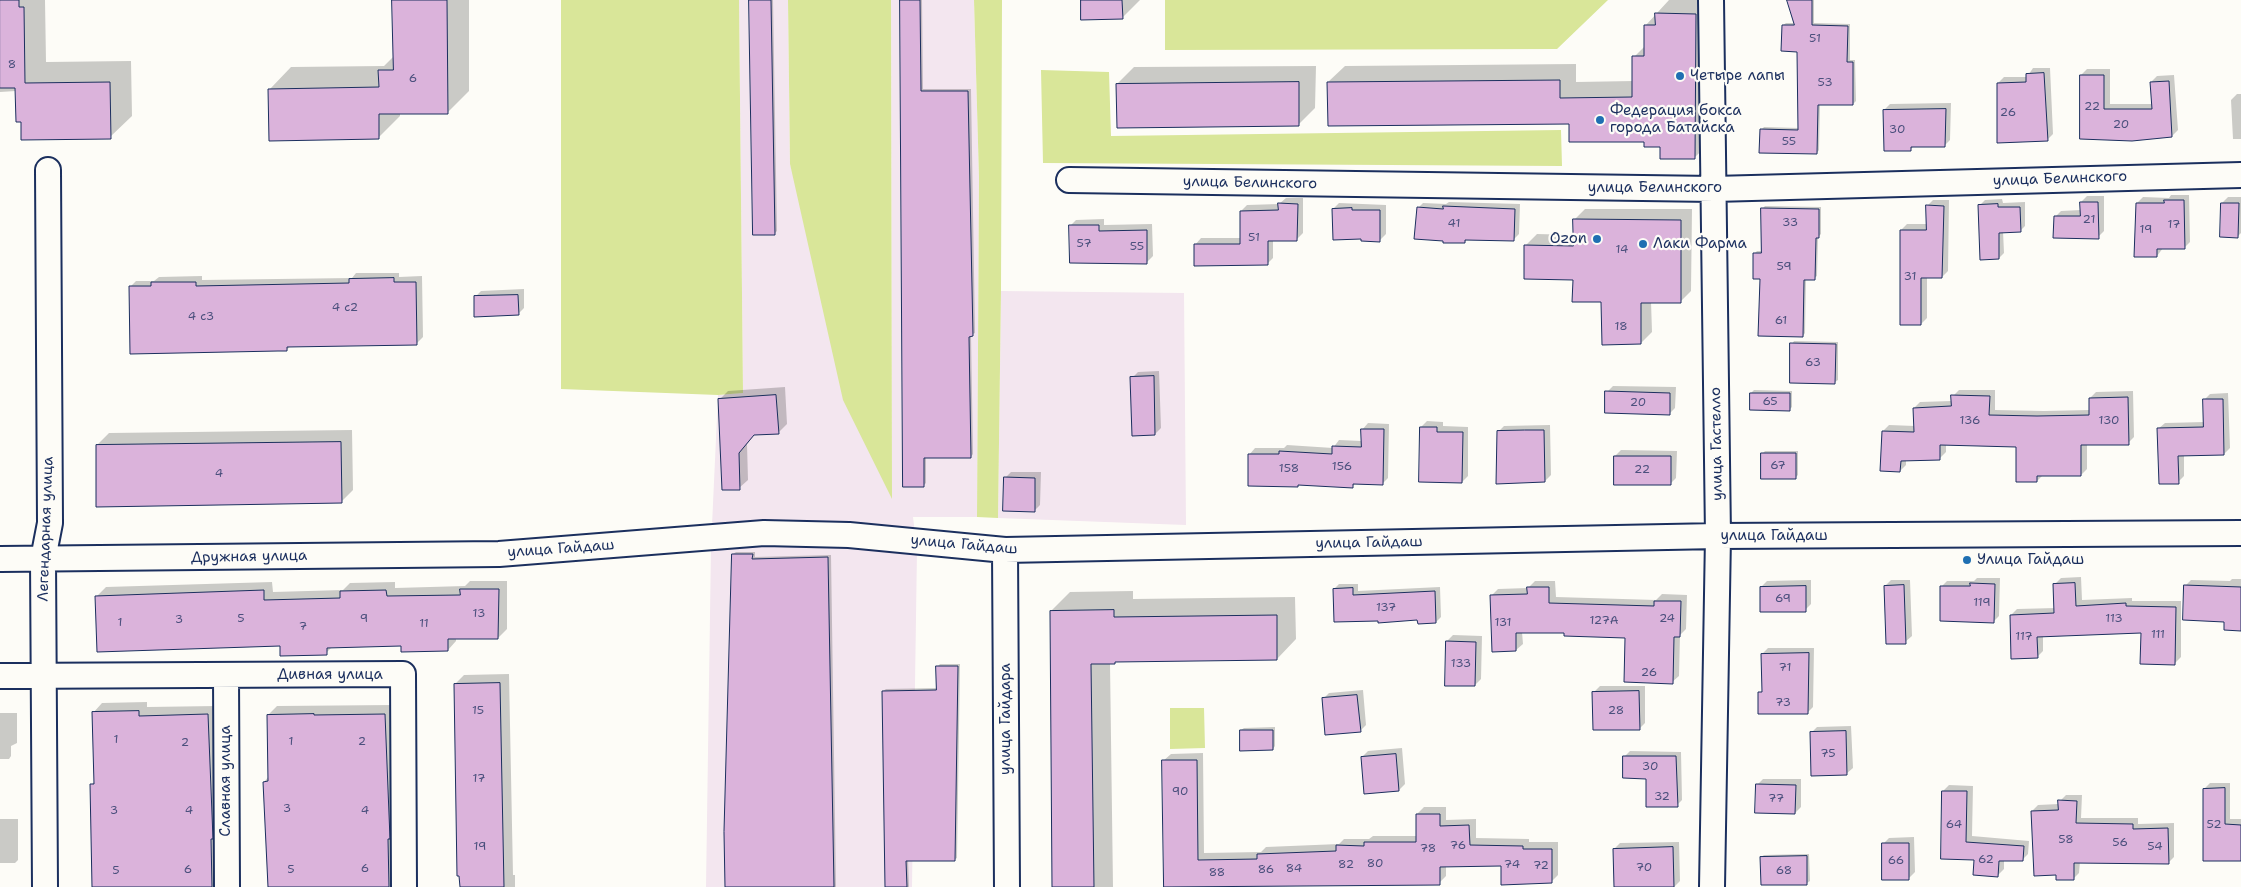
<!DOCTYPE html>
<html>
<head>
<meta charset="utf-8">
<style>
	body { margin:0 }
	canvas { display:block; background:#fdfcf7 }
</style>
</head>
<body>
<canvas width="2241" height="887"></canvas>
<script>
const context = document.querySelector('canvas').getContext('2d');
context.lineJoin = 'round';
function fill(path, color) { context.fillStyle = color; context.fill(path, 'evenodd'); }
function trace(path, color, width, dash) { context.strokeStyle = color; context.lineWidth = width; context.lineCap = dash ? 'butt' : 'round'; context.setLineDash(dash || []); context.stroke(path); }
function label(font, color, halo, rows, align = 'center') {
  context.font = font + ' "Shantell Sans",sans-serif'; context.lineWidth = 4.5; context.setLineDash([]); context.textBaseline = 'middle'; context.strokeStyle = halo; context.fillStyle = color; for (const [text, x, y, turn = 0] of rows) {
    context.save(); context.translate(x, y); context.rotate((+turn || 0) * Math.PI / 180); context.textAlign = isNaN(turn) ? turn : align; if (halo) context.strokeText(text, 0, 0); context.fillText(text, 0, 0); context.restore();
  }
}
const built = new Path2D(`
	M 739,0 L 788,0 L 790,164 L 892,497 L 891,0 L 974,0 L 979,178 L 977,517 L 913,517 L 917,550 L 912,887 L 706,887 L 711,547 L 718,395 L 743,393 Z
	M 1001,291 L 1184,293 L 1186,525 L 998,518 Z`);
const green = new Path2D(`
	M 561,0 L 739,0 L 743,393 L 718,395 L 561,389 Z
	M 788,0 L 891,0 L 892,499 L 843,400 L 790,164 Z
	M 974,0 L 1002,0 L 1001,291 L 998,518 L 977,517 L 979,178 Z
	M 1165,0 L 1608,0 L 1557,49 L 1165,50 Z
	M 1041,70 L 1109,72 L 1111,136 L 1561,130 L 1562,166 L 1043,163 Z
	M 1170,708 L 1204,708 L 1205,748 L 1170,749 Z`);
const shadow = new Path2D(`
	M 0,0 L 45,0 L 46,62 L 131,61 L 132,116 L 110,137 L 22,120 L 16,91 L 0,92 Z
	M 393,0 L 469,0 L 469,91 L 448,112 L 400,113 L 400,116 L 378,138 L 270,89 L 291,67 L 384,66 L 394,56 Z
	M 750,0 L 773,0 L 777,231 L 774,234 Z
	M 900,0 L 922,0 L 923,89 L 971,89 L 975,333 L 971,335 L 973,454 L 971,457 L 926,457 L 926,483 L 923,486 Z
	M 1082,0 L 1140,0 L 1122,18 Z
	M 1669,0 L 1712,0 L 1712,141 L 1695,157 L 1645,141 L 1570,123 L 1328,82 L 1345,66 L 1576,64 L 1576,82 L 1634,81 L 1634,57 L 1646,45 L 1646,25 Z
	M 1788,0 L 1814,0 L 1814,23 L 1850,24 L 1850,60 L 1855,60 L 1856,101 L 1853,104 L 1820,104 L 1819,150 L 1817,153 L 1761,130 L 1764,127 L 1799,128 L 1799,50 L 1783,25 L 1786,23 L 1795,23 Z
	M 1316,66 L 1315,108 L 1298,125 L 1117,84 L 1134,67 Z
	M 2033,68 L 2050,68 L 2053,134 L 2047,140 L 1998,83 L 2004,77 L 2027,77 Z
	M 2087,69 L 2110,69 L 2110,104 L 2153,104 L 2151,82 L 2157,76 L 2174,75 L 2178,130 L 2172,136 L 2081,138 L 2081,75 Z
	M 2237,94 L 2241,94 L 2241,139 L 2233,139 L 2231,100 Z
	M 1951,103 L 1950,140 L 1944,146 L 1914,146 L 1910,150 L 1884,110 L 1890,104 Z
	M 2171,195 L 2189,195 L 2190,242 L 2184,248 L 2163,248 L 2157,256 L 2137,203 L 2143,197 L 2169,198 Z
	M 2087,196 L 2104,196 L 2104,231 L 2098,237 L 2055,217 L 2061,211 L 2081,210 L 2081,202 Z
	M 2228,197 L 2241,197 L 2241,233 L 2238,236 L 2222,203 Z
	M 1286,198 L 1303,198 L 1303,233 L 1297,239 L 1273,239 L 1273,258 L 1267,264 L 1195,245 L 1201,238 L 1242,238 L 1241,211 L 1247,205 L 1279,204 Z
	M 2002,199 L 2003,203 L 2025,202 L 2025,226 L 2020,231 L 2003,231 L 2004,253 L 1999,258 L 1980,205 L 1985,200 Z
	M 1933,200 L 1949,200 L 1948,271 L 1942,277 L 1927,277 L 1927,318 L 1921,324 L 1901,230 L 1907,224 L 1927,224 L 1927,206 Z
	M 1449,202 L 1520,204 L 1519,234 L 1514,239 L 1468,238 L 1465,242 L 1418,208 L 1423,203 L 1446,204 Z
	M 1339,203 L 1386,205 L 1386,234 L 1380,240 L 1362,238 L 1333,209 Z
	M 1765,206 L 1821,207 L 1821,234 L 1818,237 L 1817,276 L 1814,278 L 1806,278 L 1805,333 L 1803,336 L 1761,278 L 1754,254 L 1757,251 L 1762,251 L 1762,209 Z
	M 1585,209 L 1692,209 L 1691,291 L 1680,302 L 1651,301 L 1652,332 L 1641,343 L 1602,301 L 1526,245 L 1537,234 L 1574,235 L 1574,220 Z
	M 1104,219 L 1104,225 L 1152,224 L 1153,256 L 1147,262 L 1070,226 L 1076,220 Z
	M 356,273 L 399,273 L 399,277 L 422,276 L 423,337 L 417,343 L 291,345 L 287,350 L 130,287 L 136,281 L 154,281 L 159,277 L 202,276 L 202,280 L 352,278 Z
	M 524,289 L 524,308 L 518,314 L 475,297 L 481,291 Z
	M 1794,341 L 1838,342 L 1838,380 L 1835,382 L 1792,344 Z
	M 1159,371 L 1161,428 L 1155,434 L 1132,378 L 1138,372 Z
	M 1613,386 L 1676,387 L 1675,408 L 1669,414 L 1607,392 Z
	M 785,387 L 787,424 L 779,432 L 755,434 L 747,444 L 748,480 L 739,488 L 719,400 L 728,391 Z
	M 1754,390 L 1792,391 L 1792,407 L 1789,410 L 1751,393 Z
	M 1959,390 L 1995,390 L 1995,410 L 2044,411 L 2090,410 L 2090,398 L 2096,392 L 2133,391 L 2134,437 L 2128,443 L 2087,444 L 2087,469 L 2081,475 L 2043,475 L 2037,481 L 2017,445 L 1946,444 L 1946,452 L 1940,458 L 1906,460 L 1906,465 L 1900,471 L 1883,431 L 1889,425 L 1915,426 L 1914,408 L 1920,402 L 1952,401 L 1953,396 Z
	M 2228,393 L 2230,448 L 2224,454 L 2184,455 L 2184,476 L 2178,482 L 2158,429 L 2165,423 L 2205,422 L 2204,400 L 2210,394 Z
	M 1427,421 L 1443,422 L 1443,426 L 1468,427 L 1468,476 L 1462,482 L 1421,427 Z
	M 1368,423 L 1389,424 L 1388,478 L 1382,484 L 1356,483 L 1352,487 L 1300,484 L 1298,486 L 1249,455 L 1255,448 L 1284,448 L 1287,445 L 1333,448 L 1339,440 L 1362,441 L 1362,430 Z
	M 1550,425 L 1551,475 L 1545,481 L 1498,432 L 1504,426 Z
	M 352,430 L 353,490 L 341,502 L 97,445 L 109,433 Z
	M 1621,450 L 1677,451 L 1676,478 L 1670,484 L 1615,456 Z
	M 1765,451 L 1798,451 L 1798,475 L 1795,478 L 1762,454 Z
	M 1011,472 L 1041,472 L 1040,505 L 1034,511 L 1005,478 Z
	M 736,552 L 755,552 L 755,557 L 831,555 L 836,887 L 726,887 L 733,554 Z
	M 2081,577 L 2082,600 L 2132,598 L 2132,601 L 2181,601 L 2181,657 L 2175,663 L 2142,631 L 2043,636 L 2043,651 L 2037,657 L 2011,615 L 2017,609 L 2056,608 L 2055,584 L 2061,578 Z
	M 1977,578 L 2000,578 L 1999,616 L 1993,622 L 1941,587 L 1947,581 L 1974,581 Z
	M 2232,579 L 2241,579 L 2241,629 L 2225,620 L 2185,586 L 2191,580 L 2230,581 Z
	M 1811,580 L 1811,604 L 1805,610 L 1761,587 L 1767,581 Z
	M 1891,580 L 1910,580 L 1912,636 L 1905,642 L 1885,586 Z
	M 470,581 L 507,581 L 507,629 L 498,638 L 456,638 L 456,641 L 448,650 L 402,645 L 333,646 L 326,653 L 281,645 L 97,596 L 106,587 L 272,582 L 273,592 L 343,590 L 350,583 L 395,582 L 395,588 L 465,586 Z
	M 1535,581 L 1555,581 L 1556,597 L 1656,600 L 1662,594 L 1687,595 L 1686,629 L 1680,635 L 1679,676 L 1672,682 L 1627,636 L 1565,632 L 1522,632 L 1523,644 L 1516,650 L 1491,596 L 1498,589 L 1528,588 Z
	M 1339,584 L 1358,584 L 1358,591 L 1440,587 L 1441,617 L 1436,622 L 1419,619 L 1334,589 Z
	M 1133,591 L 1133,599 L 1295,597 L 1296,639 L 1277,659 L 1117,660 L 1110,663 L 1113,887 L 1054,887 L 1051,611 L 1070,592 Z
	M 1453,635 L 1482,636 L 1481,679 L 1475,685 L 1447,641 Z
	M 1768,648 L 1814,648 L 1813,707 L 1807,713 L 1760,693 L 1763,690 L 1762,654 Z
	M 940,664 L 960,664 L 957,858 L 954,860 L 908,859 L 909,887 L 886,887 L 883,691 L 886,689 L 937,688 L 938,666 Z
	M 509,674 L 513,875 L 515,875 L 515,887 L 460,887 L 455,684 L 464,675 Z
	M 1600,686 L 1645,686 L 1645,723 L 1639,729 L 1594,692 Z
	M 1363,690 L 1366,725 L 1360,731 L 1323,699 L 1329,693 Z
	M 147,702 L 147,707 L 217,706 L 221,887 L 94,887 L 91,785 L 95,781 L 93,713 L 102,703 Z
	M 394,705 L 398,887 L 268,887 L 264,782 L 269,776 L 268,715 L 277,706 Z
	M 0,713 L 17,713 L 17,743 L 11,746 L 11,756 L 9,759 L 0,759 Z
	M 1851,726 L 1853,768 L 1846,774 L 1811,733 L 1817,727 Z
	M 1275,727 L 1275,746 L 1273,749 L 1241,730 L 1244,728 Z
	M 1402,748 L 1405,784 L 1399,790 L 1362,757 L 1368,751 Z
	M 1630,751 L 1681,752 L 1682,800 L 1677,805 L 1625,756 Z
	M 1203,753 L 1204,853 L 1261,852 L 1266,847 L 1339,844 L 1344,839 L 1369,839 L 1373,836 L 1417,836 L 1417,814 L 1424,807 L 1446,807 L 1446,820 L 1476,819 L 1476,838 L 1529,839 L 1529,842 L 1558,842 L 1558,875 L 1551,882 L 1503,864 L 1446,865 L 1446,876 L 1439,883 L 1165,887 L 1163,761 L 1171,754 Z
	M 1763,779 L 1801,779 L 1801,807 L 1795,813 L 1757,785 Z
	M 2210,783 L 2230,783 L 2230,819 L 2241,819 L 2241,859 L 2204,789 Z
	M 1949,785 L 1973,786 L 1972,836 L 2029,841 L 2028,854 L 2022,860 L 2004,860 L 2004,869 L 1998,875 L 1975,859 L 1942,858 L 1943,791 Z
	M 2066,795 L 2082,795 L 2081,818 L 2138,818 L 2138,824 L 2174,823 L 2174,857 L 2168,863 L 2080,861 L 2079,873 L 2073,879 L 2057,874 L 2032,811 L 2038,805 L 2059,804 L 2060,801 Z
	M 0,819 L 18,819 L 18,860 L 15,863 L 0,863 Z
	M 1914,837 L 1915,872 L 1909,878 L 1883,844 L 1889,838 Z
	M 1679,842 L 1680,881 L 1674,887 L 1615,887 L 1614,849 L 1620,843 Z
	M 1809,854 L 1810,881 L 1807,883 L 1761,857 L 1764,855 Z`);
const building = new Path2D(`
	M 0,0 L 19,0 L 19,7 L 24,7 L 25,83 L 110,82 L 111,139 L 21,140 L 21,122 L 16,122 L 15,88 L 0,88 Z
	M 392,0 L 447,0 L 448,114 L 379,114 L 379,139 L 269,141 L 268,89 L 379,87 L 378,70 L 393,70 Z
	M 749,0 L 771,0 L 775,235 L 753,235 Z
	M 900,0 L 920,0 L 921,91 L 968,91 L 973,336 L 969,337 L 971,458 L 924,458 L 924,487 L 903,487 Z
	M 1081,0 L 1122,0 L 1123,19 L 1081,20 Z
	M 1787,0 L 1812,0 L 1812,25 L 1848,26 L 1847,62 L 1853,62 L 1853,105 L 1818,105 L 1817,154 L 1759,153 L 1760,129 L 1798,130 L 1797,52 L 1781,51 L 1782,25 L 1794,25 Z
	M 1655,13 L 1696,14 L 1695,159 L 1660,159 L 1660,147 L 1644,147 L 1644,142 L 1569,142 L 1569,124 L 1328,126 L 1327,82 L 1560,80 L 1560,98 L 1632,97 L 1632,56 L 1644,56 L 1644,25 L 1655,25 Z
	M 2044,73 L 2048,141 L 1997,143 L 1997,83 L 2026,82 L 2026,74 Z
	M 2080,75 L 2104,75 L 2104,109 L 2152,109 L 2150,82 L 2169,81 L 2172,137 L 2132,141 L 2080,139 Z
	M 1299,82 L 1299,126 L 1117,128 L 1116,84 Z
	M 1946,109 L 1945,147 L 1911,147 L 1911,151 L 1884,151 L 1883,110 Z
	M 2164,200 L 2184,200 L 2185,249 L 2157,249 L 2157,257 L 2134,257 L 2136,203 L 2164,203 Z
	M 2080,202 L 2098,202 L 2099,239 L 2053,238 L 2054,216 L 2080,216 Z
	M 1278,203 L 1298,204 L 1297,241 L 1268,241 L 1268,265 L 1194,266 L 1194,244 L 1240,244 L 1240,211 L 1278,210 Z
	M 2221,203 L 2239,203 L 2238,238 L 2220,237 Z
	M 1998,204 L 1998,207 L 2020,207 L 2021,232 L 1999,233 L 1999,259 L 1980,260 L 1978,205 Z
	M 1926,205 L 1944,206 L 1942,278 L 1921,278 L 1921,325 L 1900,325 L 1900,230 L 1926,230 Z
	M 1443,206 L 1515,209 L 1514,241 L 1465,240 L 1465,243 L 1443,243 L 1443,241 L 1414,239 L 1417,207 L 1443,209 Z
	M 1352,208 L 1352,210 L 1380,210 L 1380,242 L 1361,241 L 1361,239 L 1333,240 L 1332,209 Z
	M 1761,208 L 1819,209 L 1819,238 L 1816,238 L 1815,280 L 1804,280 L 1803,337 L 1758,336 L 1760,279 L 1753,279 L 1753,253 L 1761,253 Z
	M 1573,219 L 1681,220 L 1681,303 L 1641,303 L 1641,344 L 1602,345 L 1601,302 L 1572,302 L 1573,280 L 1524,279 L 1524,245 L 1573,246 Z
	M 1069,225 L 1099,225 L 1099,231 L 1147,230 L 1147,264 L 1070,263 Z
	M 394,278 L 394,282 L 416,282 L 417,345 L 287,347 L 287,351 L 278,351 L 130,354 L 129,286 L 151,286 L 151,282 L 196,282 L 196,286 L 349,283 L 349,279 Z
	M 518,295 L 519,315 L 474,317 L 474,296 Z
	M 1790,343 L 1836,344 L 1835,384 L 1790,383 Z
	M 1154,376 L 1155,435 L 1132,436 L 1130,377 Z
	M 1605,391 L 1670,393 L 1670,415 L 1605,413 Z
	M 1750,393 L 1790,393 L 1790,411 L 1750,410 Z
	M 776,395 L 779,434 L 754,435 L 739,453 L 740,490 L 722,490 L 718,399 Z
	M 1951,395 L 1990,396 L 1989,415 L 2037,416 L 2089,415 L 2089,398 L 2128,397 L 2129,445 L 2081,445 L 2081,476 L 2037,476 L 2037,482 L 2016,482 L 2016,447 L 1940,445 L 1940,460 L 1901,461 L 1900,472 L 1880,471 L 1882,431 L 1914,432 L 1913,408 L 1951,406 Z
	M 2203,399 L 2223,399 L 2224,455 L 2178,456 L 2179,484 L 2159,484 L 2157,428 L 2203,427 Z
	M 1420,427 L 1437,427 L 1437,432 L 1463,432 L 1462,483 L 1419,482 Z
	M 1361,429 L 1384,429 L 1383,485 L 1353,484 L 1353,488 L 1298,485 L 1298,487 L 1248,486 L 1248,454 L 1279,454 L 1279,451 L 1332,454 L 1332,446 L 1361,447 Z
	M 1525,430 L 1544,430 L 1545,482 L 1496,484 L 1497,431 Z
	M 341,442 L 342,503 L 96,507 L 96,445 Z
	M 1761,453 L 1796,453 L 1796,479 L 1761,479 Z
	M 1614,456 L 1671,456 L 1671,485 L 1614,485 Z
	M 1004,477 L 1035,478 L 1035,512 L 1003,511 Z
	M 732,554 L 753,554 L 752,559 L 828,557 L 834,887 L 725,887 L 724,832 Z
	M 1970,583 L 1995,584 L 1994,623 L 1940,621 L 1940,586 L 1970,586 Z
	M 2075,583 L 2076,606 L 2126,603 L 2126,606 L 2176,607 L 2175,665 L 2140,664 L 2141,633 L 2037,637 L 2038,658 L 2011,659 L 2010,615 L 2054,613 L 2053,584 Z
	M 1904,585 L 1906,644 L 1886,644 L 1884,586 Z
	M 2184,585 L 2241,587 L 2241,631 L 2224,630 L 2224,622 L 2183,620 Z
	M 1806,586 L 1806,612 L 1760,612 L 1760,587 Z
	M 1527,587 L 1549,587 L 1549,603 L 1654,606 L 1654,601 L 1681,601 L 1680,637 L 1674,637 L 1673,684 L 1624,682 L 1625,638 L 1564,636 L 1564,633 L 1516,633 L 1516,651 L 1492,652 L 1490,595 L 1527,594 Z
	M 1353,588 L 1353,595 L 1435,591 L 1436,623 L 1418,624 L 1417,620 L 1378,623 L 1378,621 L 1334,622 L 1333,589 Z
	M 460,589 L 499,589 L 498,639 L 448,639 L 448,651 L 401,652 L 401,646 L 327,648 L 327,655 L 280,656 L 280,646 L 97,652 L 95,596 L 264,590 L 264,600 L 340,598 L 340,591 L 386,590 L 387,596 L 460,595 Z
	M 1114,610 L 1114,617 L 1277,615 L 1277,660 L 1115,662 L 1115,664 L 1091,664 L 1094,887 L 1052,887 L 1050,611 Z
	M 1446,641 L 1476,642 L 1475,686 L 1445,686 Z
	M 1809,653 L 1808,714 L 1758,714 L 1758,692 L 1762,692 L 1761,654 Z
	M 936,666 L 958,666 L 955,861 L 906,861 L 907,887 L 885,887 L 882,691 L 936,690 Z
	M 500,683 L 504,887 L 460,887 L 459,876 L 457,876 L 454,684 Z
	M 1639,691 L 1640,730 L 1593,730 L 1592,692 Z
	M 1357,695 L 1361,732 L 1325,735 L 1322,698 Z
	M 139,711 L 139,716 L 208,714 L 213,839 L 211,839 L 212,887 L 92,887 L 90,784 L 94,784 L 92,712 Z
	M 314,714 L 314,715 L 385,714 L 390,839 L 388,839 L 389,887 L 268,887 L 263,782 L 268,781 L 267,715 Z
	M 1240,730 L 1273,730 L 1273,750 L 1240,751 Z
	M 1846,731 L 1847,775 L 1811,776 L 1810,732 Z
	M 1396,754 L 1399,791 L 1364,794 L 1361,757 Z
	M 1623,756 L 1676,756 L 1678,807 L 1646,807 L 1646,779 L 1623,778 Z
	M 1162,760 L 1197,760 L 1198,860 L 1257,859 L 1257,854 L 1336,851 L 1336,845 L 1364,846 L 1364,842 L 1416,842 L 1416,814 L 1440,814 L 1440,826 L 1469,825 L 1470,845 L 1523,846 L 1523,849 L 1552,849 L 1552,883 L 1501,885 L 1501,866 L 1440,867 L 1440,885 L 1164,887 Z
	M 1756,784 L 1796,785 L 1795,814 L 1755,813 Z
	M 2225,788 L 2225,824 L 2241,825 L 2241,861 L 2203,861 L 2203,789 Z
	M 1942,791 L 1967,791 L 1966,842 L 2024,846 L 2023,861 L 1999,861 L 1998,877 L 1973,875 L 1974,860 L 1941,859 Z
	M 2058,800 L 2077,801 L 2076,823 L 2133,824 L 2133,829 L 2168,828 L 2169,864 L 2074,863 L 2074,880 L 2056,880 L 2056,875 L 2034,876 L 2031,811 L 2058,810 Z
	M 1882,843 L 1909,843 L 1909,880 L 1882,880 Z
	M 1673,847 L 1674,887 L 1614,887 L 1613,849 Z
	M 1807,856 L 1807,885 L 1761,885 L 1760,857 Z`);
const minor = new Path2D(`
	M 1711,0 L 1718,536 L 1712,887
	M 1069,180 L 1714,189 L 2241,175
	M 1005,550 L 1007,887
	M 0,559 L 499,554 L 764,533 L 849,535 L 1005,550 L 1718,536 L 2241,533
	M 226,675 L 227,887
	M 0,676 L 403,674 L 404,887
	M 45,887 L 43,559 L 50,523 L 48,170`);
const markers = [
	[1680,76,5,"#1f6fb2"],
	[1600,120,5,"#1f6fb2"],
	[1597,239,5,"#1f6fb2"],
	[1643,244,5,"#1f6fb2"],
	[1967,560,5,"#1f6fb2"]
];
const numberNames = [
	["51",1815,39],
	["8",12,65],
	["6",413,79],
	["53",1825,83],
	["22",2092,107],
	["26",2008,113],
	["20",2121,125],
	["30",1897,130],
	["55",1789,142],
	["21",2089,220],
	["33",1790,223],
	["41",1454,224],
	["17",2174,225],
	["19",2146,230],
	["51",1254,238],
	["57",1084,244],
	["55",1137,247],
	["14",1622,250],
	["59",1784,267],
	["31",1910,277],
	["4 с2",345,308],
	["4 с3",201,317],
	["61",1781,321],
	["18",1621,327],
	["63",1813,363],
	["65",1770,402],
	["20",1638,403],
	["136",1970,421],
	["130",2109,421],
	["67",1778,466],
	["156",1342,467],
	["158",1289,469],
	["22",1642,470],
	["4",219,474],
	["69",1783,599],
	["119",1982,603],
	["137",1386,608],
	["13",479,614],
	["5",241,619],
	["9",364,619],
	["24",1667,619],
	["113",2114,619],
	["3",179,620],
	["127А",1604,621],
	["1",120,623],
	["131",1503,623],
	["11",424,624],
	["7",303,627],
	["111",2158,635],
	["117",2024,637],
	["133",1461,664],
	["71",1785,668],
	["26",1649,673],
	["73",1783,703],
	["15",478,711],
	["28",1616,711],
	["1",116,740],
	["1",291,742],
	["2",362,742],
	["2",185,743],
	["75",1828,754],
	["30",1650,767],
	["17",479,779],
	["90",1180,792],
	["32",1662,797],
	["77",1776,799],
	["3",287,809],
	["3",114,811],
	["4",189,811],
	["4",365,811],
	["64",1954,825],
	["52",2214,825],
	["58",2066,840],
	["56",2120,843],
	["76",1458,846],
	["19",480,847],
	["54",2155,847],
	["78",1428,849],
	["62",1986,860],
	["66",1896,861],
	["80",1375,864],
	["82",1346,865],
	["74",1512,865],
	["72",1541,866],
	["70",1644,868],
	["6",365,869],
	["84",1294,869],
	["6",188,870],
	["5",291,870],
	["86",1266,870],
	["5",116,871],
	["68",1784,871],
	["88",1217,873]
];
const poiNames = [
	["Четыре лапы",1690,76],
	["Федерация бокса",1610,111],
	["города Батайска",1610,128],
	["Ozon",1587,239,"right"],
	["Лаки Фарма",1653,244],
	["Улица Гайдаш",1977,560]
];
const streetNames = [
	["улица Белинского",2060,179,-2],
	["улица Белинского",1250,183,1],
	["улица Белинского",1655,188],
	["улица Гастелло",1717,444,-91],
	["Легендарная улица",46,529,-88],
	["улица Гайдаш",1774,536],
	["улица Гайдаш",1369,543,-1],
	["улица Гайдаш",964,545,5],
	["улица Гайдаш",561,549,-4],
	["Дружная улица",249,557,-1],
	["Дивная улица",330,675],
	["улица Гайдара",1006,719,-90],
	["Славная улица",226,781,-90]
];
fill(built, '#f3e6ef');
fill(green, '#d9e699');
fill(shadow, '#0003');
fill(building, '#dbb3db');
trace(building, '#1b2f5e', 1);
trace(minor, '#1b2f5e', 28);
trace(minor, '#fdfcf7', 24);
for (const [x, y, r, color] of markers) { const dot = new Path2D(); dot.arc(x, y, r, 0, 2 * Math.PI); context.fillStyle = color; context.fill(dot); trace(dot, '#fdfcf7', 2); }
label('12px', '#4b507d', null, numberNames);
label('15px', '#1b2f5e', '#fdfcf7', poiNames, 'left');
label('15px', '#1b2f5e', '#fdfcf7', streetNames);
</script>
</body>
</html>
